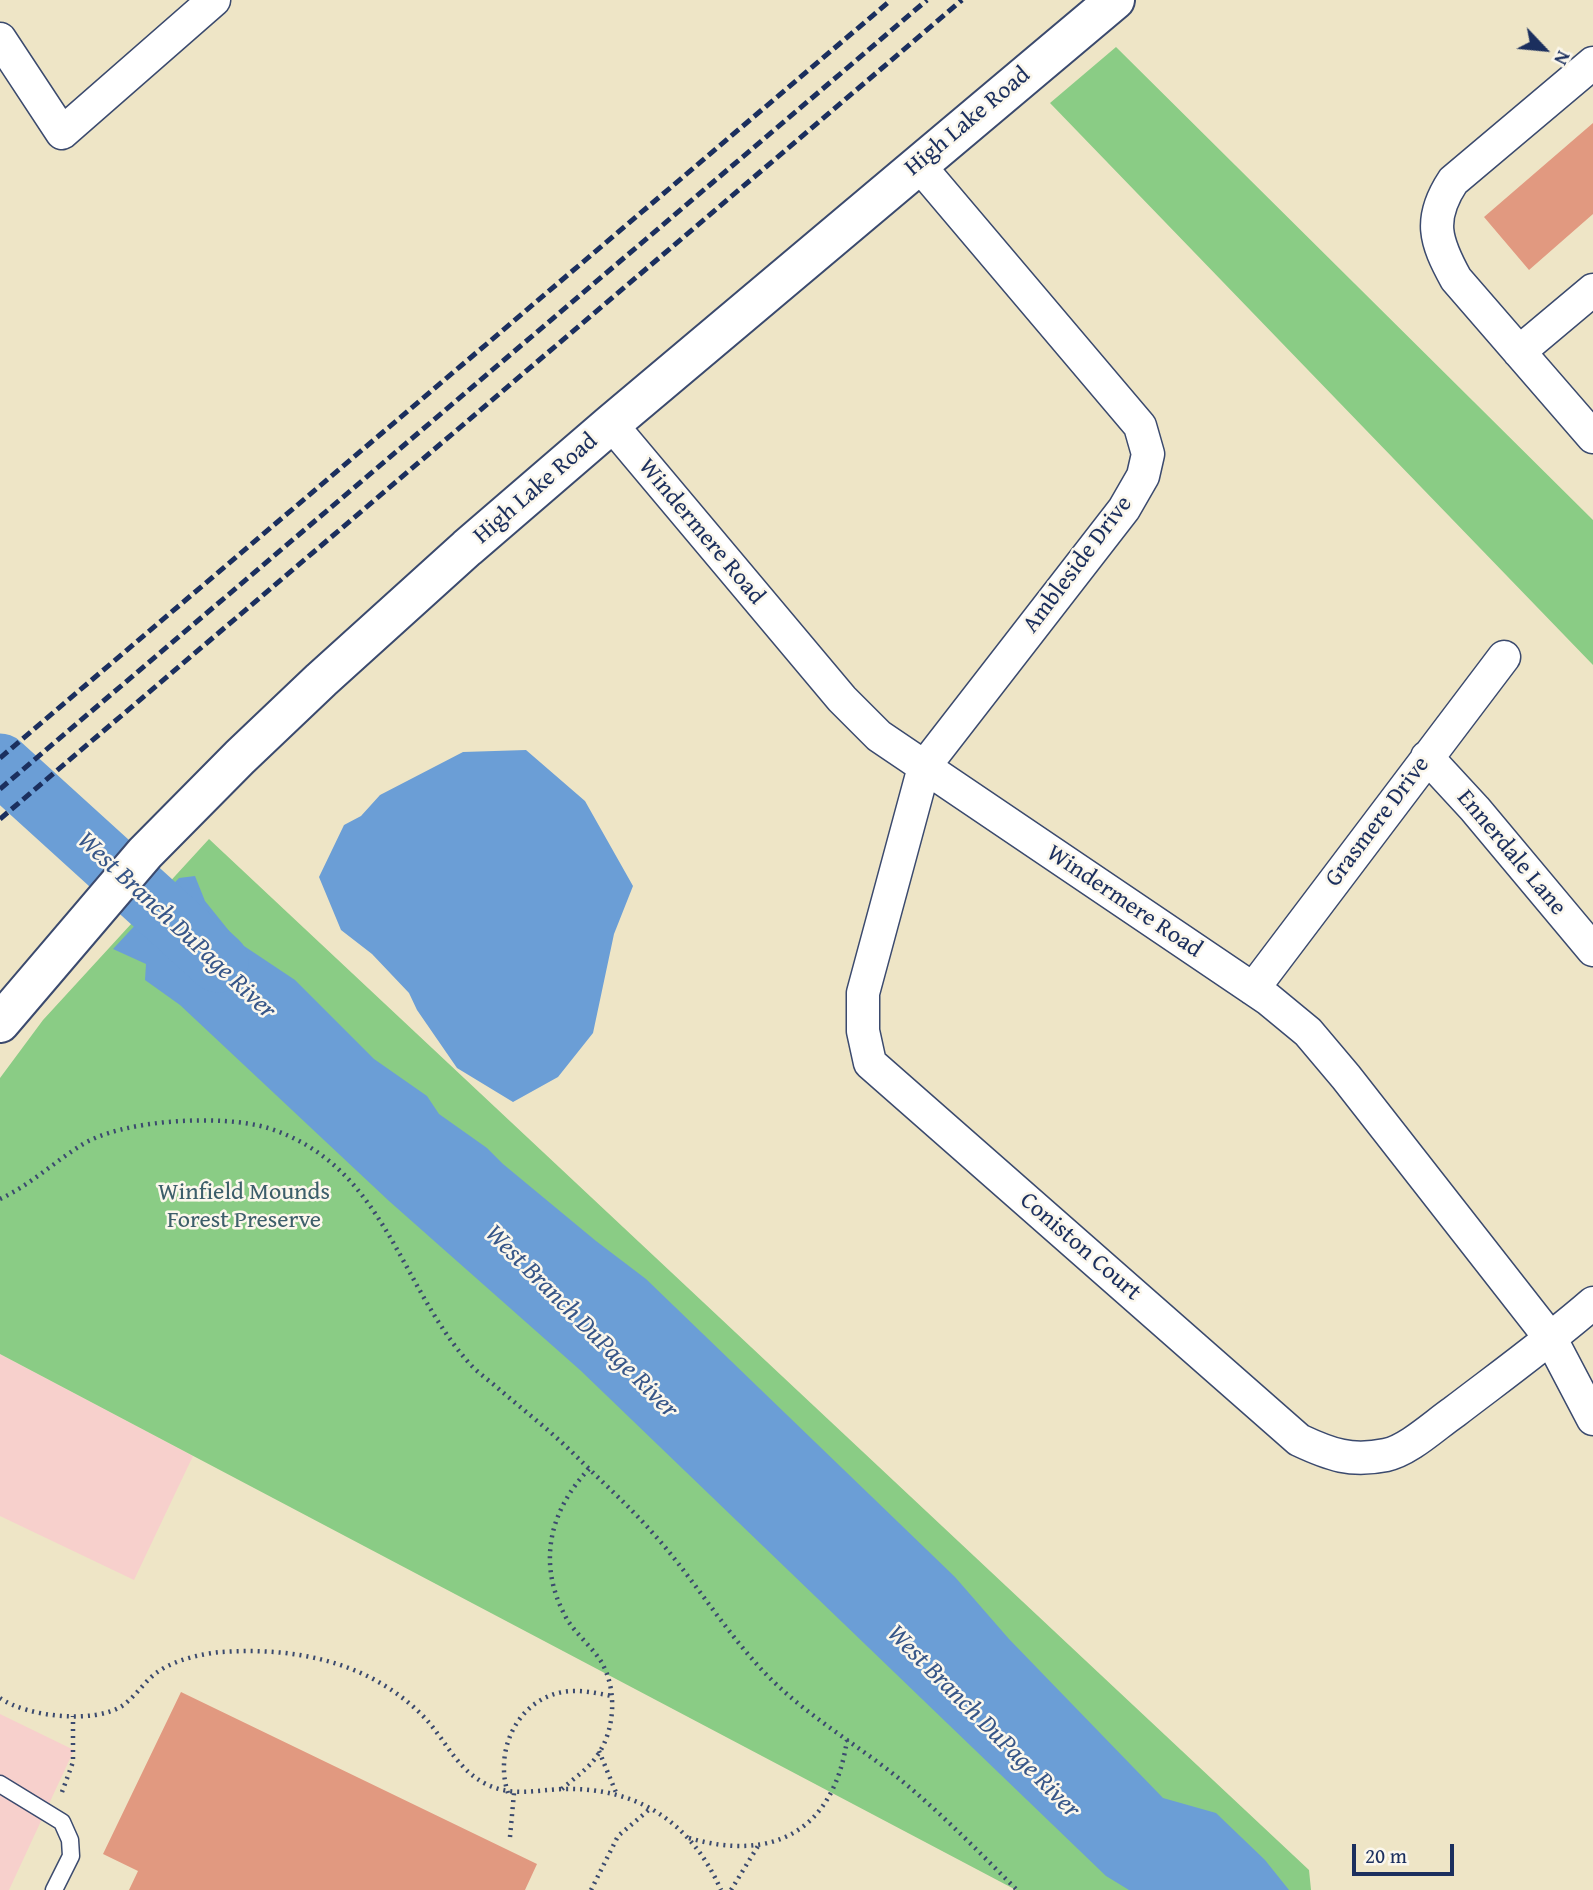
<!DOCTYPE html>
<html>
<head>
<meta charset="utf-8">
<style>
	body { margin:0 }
	#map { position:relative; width:1593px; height:1890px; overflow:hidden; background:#eee5c6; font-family:"Gentium Book Plus",serif }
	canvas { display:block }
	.north { position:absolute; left:1509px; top:14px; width:70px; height:70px; -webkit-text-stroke:5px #fbf7ec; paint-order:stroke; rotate:116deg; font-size:19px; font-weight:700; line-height:28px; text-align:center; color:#1b2f5e }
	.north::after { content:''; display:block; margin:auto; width:24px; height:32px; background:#1b2f5e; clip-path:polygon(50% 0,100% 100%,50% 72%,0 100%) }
	.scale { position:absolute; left:1352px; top:1844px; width:102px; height:32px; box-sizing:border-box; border:4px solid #1b2f5e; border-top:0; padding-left:9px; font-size:21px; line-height:24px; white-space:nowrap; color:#1b2f5e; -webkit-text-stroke:5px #fbf7ec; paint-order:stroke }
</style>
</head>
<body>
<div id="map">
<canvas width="1593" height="1890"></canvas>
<div class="north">N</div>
<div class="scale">20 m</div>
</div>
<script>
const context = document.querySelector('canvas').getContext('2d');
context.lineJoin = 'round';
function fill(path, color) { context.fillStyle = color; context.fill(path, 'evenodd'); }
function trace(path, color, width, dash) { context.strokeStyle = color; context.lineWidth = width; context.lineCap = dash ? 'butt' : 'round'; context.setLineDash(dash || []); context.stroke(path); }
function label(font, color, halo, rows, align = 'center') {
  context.font = font + ' "Gentium Book Plus",serif'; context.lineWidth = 5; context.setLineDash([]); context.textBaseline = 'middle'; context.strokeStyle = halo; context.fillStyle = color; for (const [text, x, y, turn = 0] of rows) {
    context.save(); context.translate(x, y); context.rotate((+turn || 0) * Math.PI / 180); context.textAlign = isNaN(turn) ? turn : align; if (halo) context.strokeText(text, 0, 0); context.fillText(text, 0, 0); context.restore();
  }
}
const built = new Path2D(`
	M 0,1354 L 193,1456 L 134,1580 L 0,1516 Z
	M 0,1714 L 74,1750 L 9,1890 L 0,1890 Z`);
const green = new Path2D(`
	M 1116,47 L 1593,520 L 1593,665 L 1050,103 Z
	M 209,839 L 1309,1870 L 1311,1890 L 1016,1890 L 0,1354 L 0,1078 L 43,1020 Z`);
const water = new Path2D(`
	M 526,750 L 585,801 L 633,886 L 614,934 L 593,1033 L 558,1077 L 513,1102 L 457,1068 L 417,1010 L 409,993 L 372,954 L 341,930 L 319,877 L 344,825 L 361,816 L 380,795 L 463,752 Z
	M 195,876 L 205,901 L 238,942 L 295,980 L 374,1059 L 427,1096 L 439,1114 L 487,1148 L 503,1164 L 596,1241 L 646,1279 L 955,1577 L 1009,1639 L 1163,1798 L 1216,1813 L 1265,1860 L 1289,1890 L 1129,1890 L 1106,1876 L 580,1370 L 389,1201 L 180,1005 L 145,980 L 146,964 L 113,949 L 179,878 Z`);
const river = new Path2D(`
	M 0,764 L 218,962`);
const building = new Path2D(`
	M 1593,123 L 1593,214 L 1529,270 L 1484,217 Z
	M 181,1692 L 537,1864 L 525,1890 L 129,1890 L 138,1871 L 103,1854 Z`);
const path = new Path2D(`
	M 0,1199 C 30,1185 53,1163 80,1146 C 120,1119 223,1114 268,1128 C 384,1165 398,1283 469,1363 C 478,1373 490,1381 500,1390 C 526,1412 553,1433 578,1458 C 602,1482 628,1505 651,1531 C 691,1575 722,1627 762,1670 C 803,1714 857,1744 902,1781 C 943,1815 980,1853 1017,1890
	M 0,1698 C 27,1717 94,1724 122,1706 C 135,1697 144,1682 156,1673 C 174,1660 200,1654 221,1652 C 294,1647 368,1661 422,1715 C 445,1738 455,1768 486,1784 C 512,1797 535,1790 563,1789 C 637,1787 691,1822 721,1890
	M 599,1751 L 617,1795
	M 562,1789 C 572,1780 585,1771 594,1760 C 615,1734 618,1692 602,1663 C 593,1648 578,1636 568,1621 C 537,1568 547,1513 589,1469
	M 62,1792 L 73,1762 L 73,1716
	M 508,1793 C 494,1751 517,1700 563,1692 C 579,1689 596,1693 612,1696
	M 510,1837 L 514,1793
	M 689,1838 C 775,1863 834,1829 847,1740
	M 591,1890 L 618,1836 L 651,1808
	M 731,1890 L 758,1846`);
const service = new Path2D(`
	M 0,1784 L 62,1822 L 70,1840 L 71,1856 L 54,1890`);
const minor = new Path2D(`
	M 0,39 L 62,133 L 214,0
	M 1593,63 L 1453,181 C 1428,219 1435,241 1456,279 L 1593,437
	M 918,164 L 1140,426 L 1148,454 L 1143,476 L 1124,509 L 924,767 L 863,993 L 863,1031 L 870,1063 L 1299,1440 C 1331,1455 1351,1462 1386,1455 C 1409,1450 1435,1425 1454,1412 C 1501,1376 1548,1342 1593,1303
	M 1519,352 L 1593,290
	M 611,424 L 842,699 L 879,736 L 1268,999 L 1308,1032 L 1346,1077 L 1551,1339 L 1593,1419
	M 1427,757 L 1475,809 L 1593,950
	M 1253,989 L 1504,657`);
const tertiary = new Path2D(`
	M 0,1023 L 145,853 L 240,757 L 321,680 L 467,548 L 611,424 L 1115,0`);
const rail = new Path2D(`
	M 0,758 L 891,0
	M 0,789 L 927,0
	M 0,819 L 962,0`);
const streetNames = [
	["High Lake Road",968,122,-40],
	["High Lake Road",536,489,-41],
	["Windermere Road",701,532,50],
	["Ambleside Drive",1078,565,-53],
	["Grasmere Drive",1378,822,-53],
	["Ennerdale Lane",1511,853,50],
	["Windermere Road",1124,902,34],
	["Coniston Court",1080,1247,41]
];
const parkNames = [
	["Winfield Mounds",244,1193],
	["Forest Preserve",244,1221]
];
const waterNames = [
	["West Branch DuPage River",176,926,43],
	["West Branch DuPage River",581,1322,45],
	["West Branch DuPage River",983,1722,45]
];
fill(built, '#f7d0cc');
fill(green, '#8acc85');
fill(water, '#6b9ed6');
trace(river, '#6b9ed6', 61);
fill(building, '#e19980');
trace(service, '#3b4a6e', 19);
trace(minor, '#3b4a6e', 35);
trace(tertiary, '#3b4a6e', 42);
trace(path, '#3b4a6e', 4.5, [2, 5]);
trace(service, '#fff', 16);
trace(minor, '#fff', 32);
trace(tertiary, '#fff', 38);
trace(rail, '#1b2f5e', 5, [10, 5]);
label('24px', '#1b2f5e', '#fbf7ec', streetNames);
label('24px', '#3c5e6a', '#fbf7ec', parkNames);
label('italic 26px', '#375688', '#fbf7ec', waterNames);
</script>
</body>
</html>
